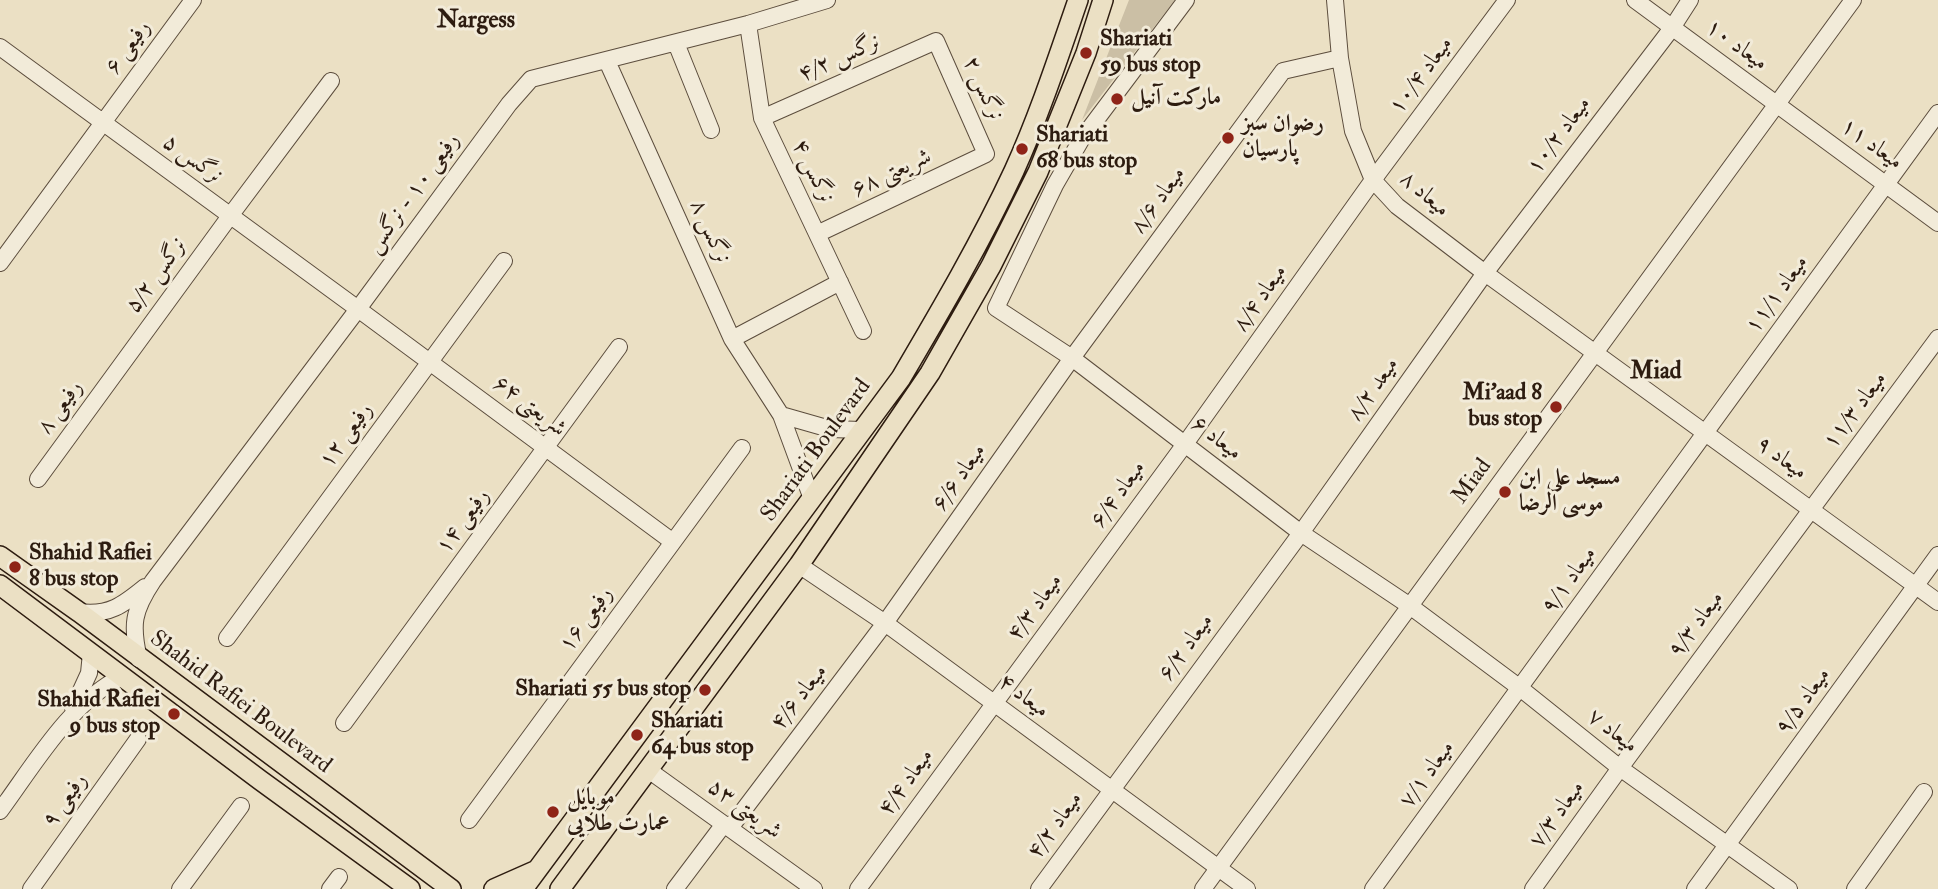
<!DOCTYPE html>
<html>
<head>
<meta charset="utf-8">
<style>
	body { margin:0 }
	canvas { display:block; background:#ebe0c4 }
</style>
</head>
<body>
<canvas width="1938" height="889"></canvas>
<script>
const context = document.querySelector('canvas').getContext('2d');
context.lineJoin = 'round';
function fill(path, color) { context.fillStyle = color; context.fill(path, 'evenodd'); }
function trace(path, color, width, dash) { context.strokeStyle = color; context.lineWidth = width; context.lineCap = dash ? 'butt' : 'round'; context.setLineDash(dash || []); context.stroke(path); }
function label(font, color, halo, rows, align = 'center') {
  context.font = font + ' "IM FELL Double Pica",Amiri,serif'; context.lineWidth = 6; context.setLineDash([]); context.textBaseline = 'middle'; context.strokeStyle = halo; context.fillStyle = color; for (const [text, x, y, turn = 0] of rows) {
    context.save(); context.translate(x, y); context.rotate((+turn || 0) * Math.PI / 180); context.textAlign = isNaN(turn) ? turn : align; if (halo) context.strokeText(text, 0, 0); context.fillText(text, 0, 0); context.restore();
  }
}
const green = new Path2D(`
	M 1129,0 L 1175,0 L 1082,120 Z`);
const minor = new Path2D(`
	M 1186,0 L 1081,140 L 1055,185 L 996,308 L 1072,358 L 1301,533 L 1410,606 L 1520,688 L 1620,768 L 1789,889
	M 1335,0 L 1340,58 L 1353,131 L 1373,180 L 1397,206 L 1485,273 L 1938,602
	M 1635,0 L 1938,223
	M 748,24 L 762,118 L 863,331
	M 676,43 L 711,130
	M 0,47 L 358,309 L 673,542
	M 607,61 L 732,339 L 781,415 L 812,499
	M 762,118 L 936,41 L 986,154 L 817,234
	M 0,263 L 193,0
	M 732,339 L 840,282
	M 781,415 L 830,429 L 862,430
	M 38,479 L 230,216 L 331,81
	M 799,565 L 885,623 L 1247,889
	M 79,612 C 109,616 123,605 145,587
	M 227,638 L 504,261
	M 139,659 C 131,625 133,611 153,581 L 358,309 L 509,104 L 531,79 L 748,24 L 827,0
	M 73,708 L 89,673 L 91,653
	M 344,723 L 619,347
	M 647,769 L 814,889
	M 0,811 C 34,765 70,702 123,676
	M 469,820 L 742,448
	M 31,889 L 138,739
	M 180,889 L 241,806
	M 330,889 L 339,877
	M 675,889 L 724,824 L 730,828 L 885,623 L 1072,358 L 1283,71 L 1340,58
	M 858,889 L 1185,444 L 1373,180 L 1507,0
	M 1039,889 L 1301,533 L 1485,273 L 1672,28 L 1690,0
	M 1203,889 L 1853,0
	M 1373,889 L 1938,113
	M 1533,889 L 1620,768 L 1938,338
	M 1695,889 L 1938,555
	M 1855,889 L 1924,792`);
const major = new Path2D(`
	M 0,556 L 79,612 L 451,889
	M 0,585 L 260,780 L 410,889
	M 494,889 L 537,870
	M 523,889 L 901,378 C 941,310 981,242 1014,171 C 1039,116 1058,58 1078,0
	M 560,889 L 799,565 L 930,373 L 991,266 L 1038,172 L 1086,53 L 1103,0`);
const markers = [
	[1086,53,7,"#8f2418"],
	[1117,99,7,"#8f2418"],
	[1228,138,7,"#8f2418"],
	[1022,149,7,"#8f2418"],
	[1556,407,7,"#8f2418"],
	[1505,492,7,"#8f2418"],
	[15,567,7,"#8f2418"],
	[705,690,7,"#8f2418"],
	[174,714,7,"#8f2418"],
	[637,735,7,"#8f2418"],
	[553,812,7,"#8f2418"]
];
const poiNames = [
	["Shariati",1100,40],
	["59 bus stop",1100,66],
	["مارکت آنیل",1131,99],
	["رضوان سبز",1242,125],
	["پارسیان",1242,151],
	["Shariati",1036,136],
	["68 bus stop",1036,162],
	["Mi'aad 8",1542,394,"right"],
	["bus stop",1542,420,"right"],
	["مسجد علی ابن",1519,479],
	["موسی الرضا",1519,505],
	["Shahid Rafiei",29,554],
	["8 bus stop",29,580],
	["Shariati 55 bus stop",691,690,"right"],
	["Shahid Rafiei",160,701,"right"],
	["9 bus stop",160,727,"right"],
	["Shariati",651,722],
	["64 bus stop",651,748],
	["موبایل",567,799],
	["عمارت طلایی",567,825]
];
const streetNames = [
	["میعاد ۱۰",1736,46,36],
	["رفیعی ۶",129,48,-54],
	["نرگس ۴/۲",840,59,-24],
	["میعاد ۱۰/۴",1422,76,-53],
	["نرگس ۲",982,89,66],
	["میعاد ۱۰/۲",1560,136,-53],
	["میعاد ۱۱",1871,145,36],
	["نرگس ۵",192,160,36],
	["نرگس ۴",812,172,64],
	["شریعتی ۶۸",892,174,-25],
	["رفیعی ۱۰ - نرگس",414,194,-54],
	["میعاد ۸",1424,195,41],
	["میعاد ۸/۶",1159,201,-54],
	["نرگس ۸",709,232,66],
	["نرگس ۵/۲",157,276,-54],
	["میعاد ۱۱/۱",1778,295,-54],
	["میعاد ۸/۴",1261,299,-55],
	["میعد ۸/۲",1374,390,-55],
	["شریعتی ۶۴",529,407,37],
	["رفیعی ۸",61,408,-54],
	["میعاد ۱۱/۳",1856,411,-53],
	["رفیعی ۱۲",347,436,-54],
	["میعاد ۶",1216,439,38],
	["Shariati Boulevard",817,451,-54],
	["میعاد ۹",1781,459,36],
	["میعاد ۶/۶",960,478,-55],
	["Miad",1473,482,-54],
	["میعاد ۶/۴",1119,495,-54],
	["رفیعی ۱۴",464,522,-54],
	["میعاد ۹/۱",1570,581,-54],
	["میعاد ۴/۳",1036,608,-54],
	["رفیعی ۱۶",587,620,-54],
	["میعاد ۹/۳",1697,625,-53],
	["میعاد ۶/۲",1187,648,-54],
	["میعاد ۴",1023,697,37],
	["میعاد ۴/۶",800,698,-52],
	["میعاد ۹/۵",1804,702,-54],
	["Shahid Rafiei Boulevard",240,703,37],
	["میعاد ۷",1612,732,38],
	["میعاد ۷/۱",1428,775,-54],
	["میعاد ۴/۴",907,783,-54],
	["رفیعی ۹",66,801,-55],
	["شریعتی ۵۳",744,810,36],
	["میعاد ۷/۳",1558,815,-54],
	["میعاد ۴/۲",1056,826,-54]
];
const neighbourhoodNames = [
	["Nargess",476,22],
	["Miad",1656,373]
];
fill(green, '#cbbfa5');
trace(minor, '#5c4d3d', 18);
trace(major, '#2d1c10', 22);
trace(minor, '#f2ebd9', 16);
trace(major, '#ebe0c4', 19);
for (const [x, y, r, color] of markers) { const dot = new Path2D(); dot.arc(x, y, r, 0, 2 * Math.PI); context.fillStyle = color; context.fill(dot); trace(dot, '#f2ebd9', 2.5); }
label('bold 23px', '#2d1c10', '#f2ebd9', poiNames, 'left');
label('23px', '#2d1c10', '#f2ebd9', streetNames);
label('bold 24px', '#2d1c10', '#f2ebd9', neighbourhoodNames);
</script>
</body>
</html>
